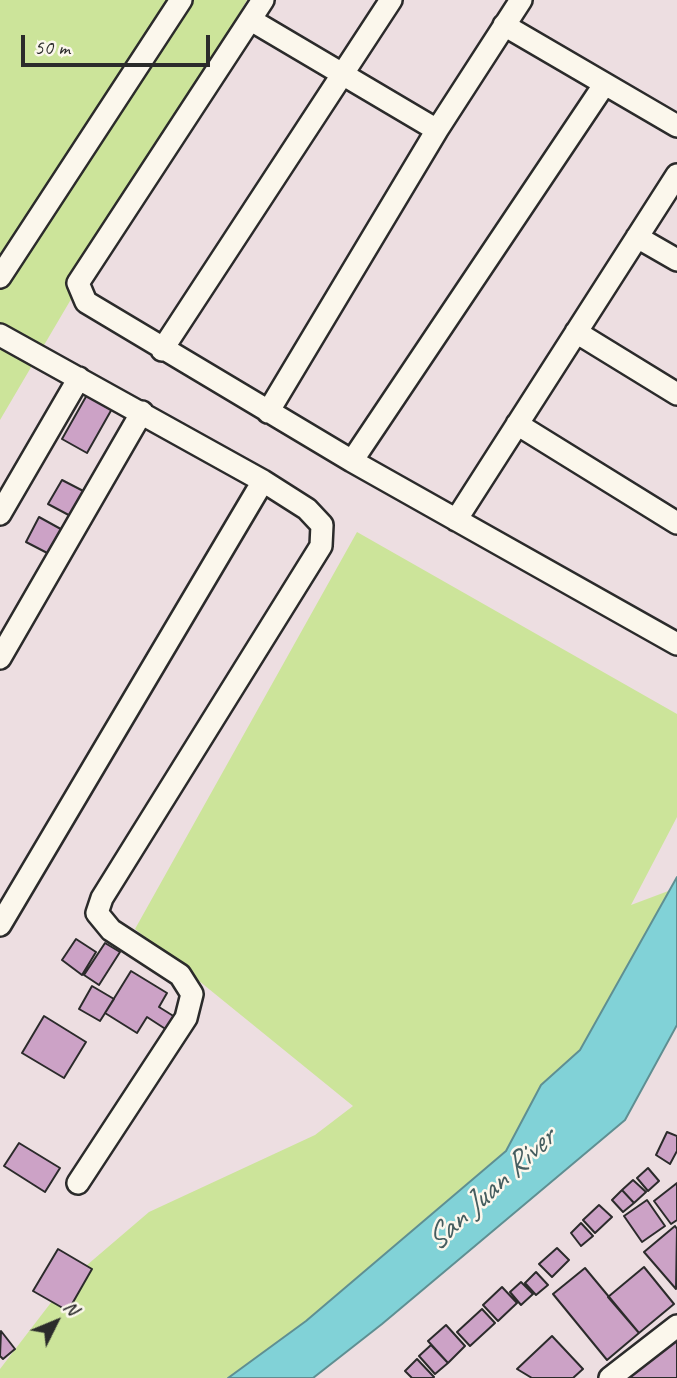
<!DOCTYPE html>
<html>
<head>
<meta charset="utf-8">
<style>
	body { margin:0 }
	#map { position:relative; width:677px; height:1378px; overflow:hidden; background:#eddee1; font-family:Caveat,sans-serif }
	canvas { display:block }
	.north { position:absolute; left:21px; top:1287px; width:70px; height:70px; -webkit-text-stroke:5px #fbf7ec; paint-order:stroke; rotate:47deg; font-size:19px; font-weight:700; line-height:28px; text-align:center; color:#2b2b2b }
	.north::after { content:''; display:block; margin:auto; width:24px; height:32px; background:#2b2b2b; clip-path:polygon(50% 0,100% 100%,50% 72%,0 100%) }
	.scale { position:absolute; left:21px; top:35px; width:189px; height:32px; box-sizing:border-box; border:4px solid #2b2b2b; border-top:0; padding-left:9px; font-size:21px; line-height:24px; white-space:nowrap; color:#2b2b2b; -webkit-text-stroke:5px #fbf7ec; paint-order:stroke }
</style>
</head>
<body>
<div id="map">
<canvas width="677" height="1378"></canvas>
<div class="north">N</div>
<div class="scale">50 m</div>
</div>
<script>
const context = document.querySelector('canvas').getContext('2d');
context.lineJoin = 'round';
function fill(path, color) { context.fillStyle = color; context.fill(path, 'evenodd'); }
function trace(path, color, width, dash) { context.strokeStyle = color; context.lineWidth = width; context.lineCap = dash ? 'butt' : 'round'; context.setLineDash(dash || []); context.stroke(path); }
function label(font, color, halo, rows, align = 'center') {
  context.font = font + ' Caveat,sans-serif'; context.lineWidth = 5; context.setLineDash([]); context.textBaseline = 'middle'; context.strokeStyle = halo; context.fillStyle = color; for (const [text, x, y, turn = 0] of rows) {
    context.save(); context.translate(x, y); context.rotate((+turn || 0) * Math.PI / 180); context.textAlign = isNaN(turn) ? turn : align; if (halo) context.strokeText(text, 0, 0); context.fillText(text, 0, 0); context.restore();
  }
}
const green = new Path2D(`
	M 0,0 L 247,0 L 0,420 Z
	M 357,532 L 677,714 L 677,817 L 631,905 L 671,890 L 580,1050 L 541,1085 L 506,1151 L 306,1321 L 228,1378 L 0,1378 L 0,1369 L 66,1283 L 149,1212 L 315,1135 L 353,1106 L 135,929 Z`);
const water = new Path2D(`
	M 677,877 L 677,1025 L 625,1120 L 382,1324 L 313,1378 L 228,1378 L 306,1321 L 506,1151 L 541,1085 L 580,1050 Z`);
const building = new Path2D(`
	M 92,386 L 117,400 L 87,453 L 62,439 Z
	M 62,480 L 91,495 L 78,520 L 48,504 Z
	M 39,517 L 68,533 L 55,557 L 26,542 Z
	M 76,939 L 96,952 L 82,975 L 62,960 Z
	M 105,943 L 120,952 L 99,985 L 84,975 Z
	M 131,971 L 167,993 L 159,1007 L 175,1017 L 167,1030 L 147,1017 L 137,1033 L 105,1013 Z
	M 92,986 L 114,999 L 100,1021 L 79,1009 Z
	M 44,1016 L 86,1042 L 64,1078 L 22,1053 Z
	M 667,1132 L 677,1136 L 677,1151 L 670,1164 L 656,1155 Z
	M 19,1143 L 60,1168 L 45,1192 L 4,1166 Z
	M 648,1168 L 659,1181 L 648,1191 L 637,1178 Z
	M 633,1180 L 646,1192 L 634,1203 L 622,1190 Z
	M 677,1183 L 677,1220 L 671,1224 L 654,1201 Z
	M 622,1190 L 634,1203 L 623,1212 L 612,1200 Z
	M 647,1200 L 665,1226 L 642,1242 L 624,1216 Z
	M 599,1205 L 612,1217 L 595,1233 L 583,1220 Z
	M 581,1223 L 593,1236 L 581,1246 L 571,1233 Z
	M 675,1226 L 677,1229 L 676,1289 L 644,1252 Z
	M 557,1248 L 569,1260 L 552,1277 L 539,1264 Z
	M 58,1249 L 92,1269 L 68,1311 L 33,1291 Z
	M 644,1267 L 674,1304 L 639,1333 L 608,1297 Z
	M 585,1268 L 639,1333 L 607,1360 L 553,1294 Z
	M 536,1272 L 548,1285 L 536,1295 L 525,1283 Z
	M 521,1282 L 533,1294 L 521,1305 L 510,1292 Z
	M 502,1287 L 517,1303 L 498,1321 L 483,1305 Z
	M 482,1309 L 495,1323 L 470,1346 L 457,1332 Z
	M 446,1325 L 465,1346 L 448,1363 L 428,1341 Z
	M 1,1331 L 15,1349 L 3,1359 L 0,1356 Z
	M 677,1332 L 677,1378 L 628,1378 Z
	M 552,1336 L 583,1369 L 573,1378 L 532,1378 L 517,1369 Z
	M 431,1345 L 448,1363 L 435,1374 L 419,1356 Z
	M 417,1359 L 434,1377 L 433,1378 L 412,1378 L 405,1371 Z`);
const street = new Path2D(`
	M 263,0 L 78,283 L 86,302 L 352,461 L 677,644
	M 251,20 L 437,130
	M 504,25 L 677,126
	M 637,237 L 677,260
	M 0,277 L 181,0
	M 576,332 L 677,394
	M 0,335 L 263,481 L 307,509 L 322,525 L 321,546 L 102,898 L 97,913 L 111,930 L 180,975 L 192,994 L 186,1018 L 78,1183
	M 162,350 L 391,0
	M 268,412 L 437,130 L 521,0
	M 517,424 L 677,523
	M 352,461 L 604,85
	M 0,514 L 79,378
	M 456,520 L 677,175
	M 0,658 L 142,412
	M 0,925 L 263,481
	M 610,1378 L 677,1326`);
const waterNames = [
	["San Juan River",491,1190,-43]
];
fill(green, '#cce49a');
fill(water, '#81d2d7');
trace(water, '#5f8f92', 2);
fill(building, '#cca2c6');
trace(building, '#2b2b2b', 2);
trace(street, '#2b2b2b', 26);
trace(street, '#fbf7ec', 21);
label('italic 32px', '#455d5f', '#fbf7ec', waterNames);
</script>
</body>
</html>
